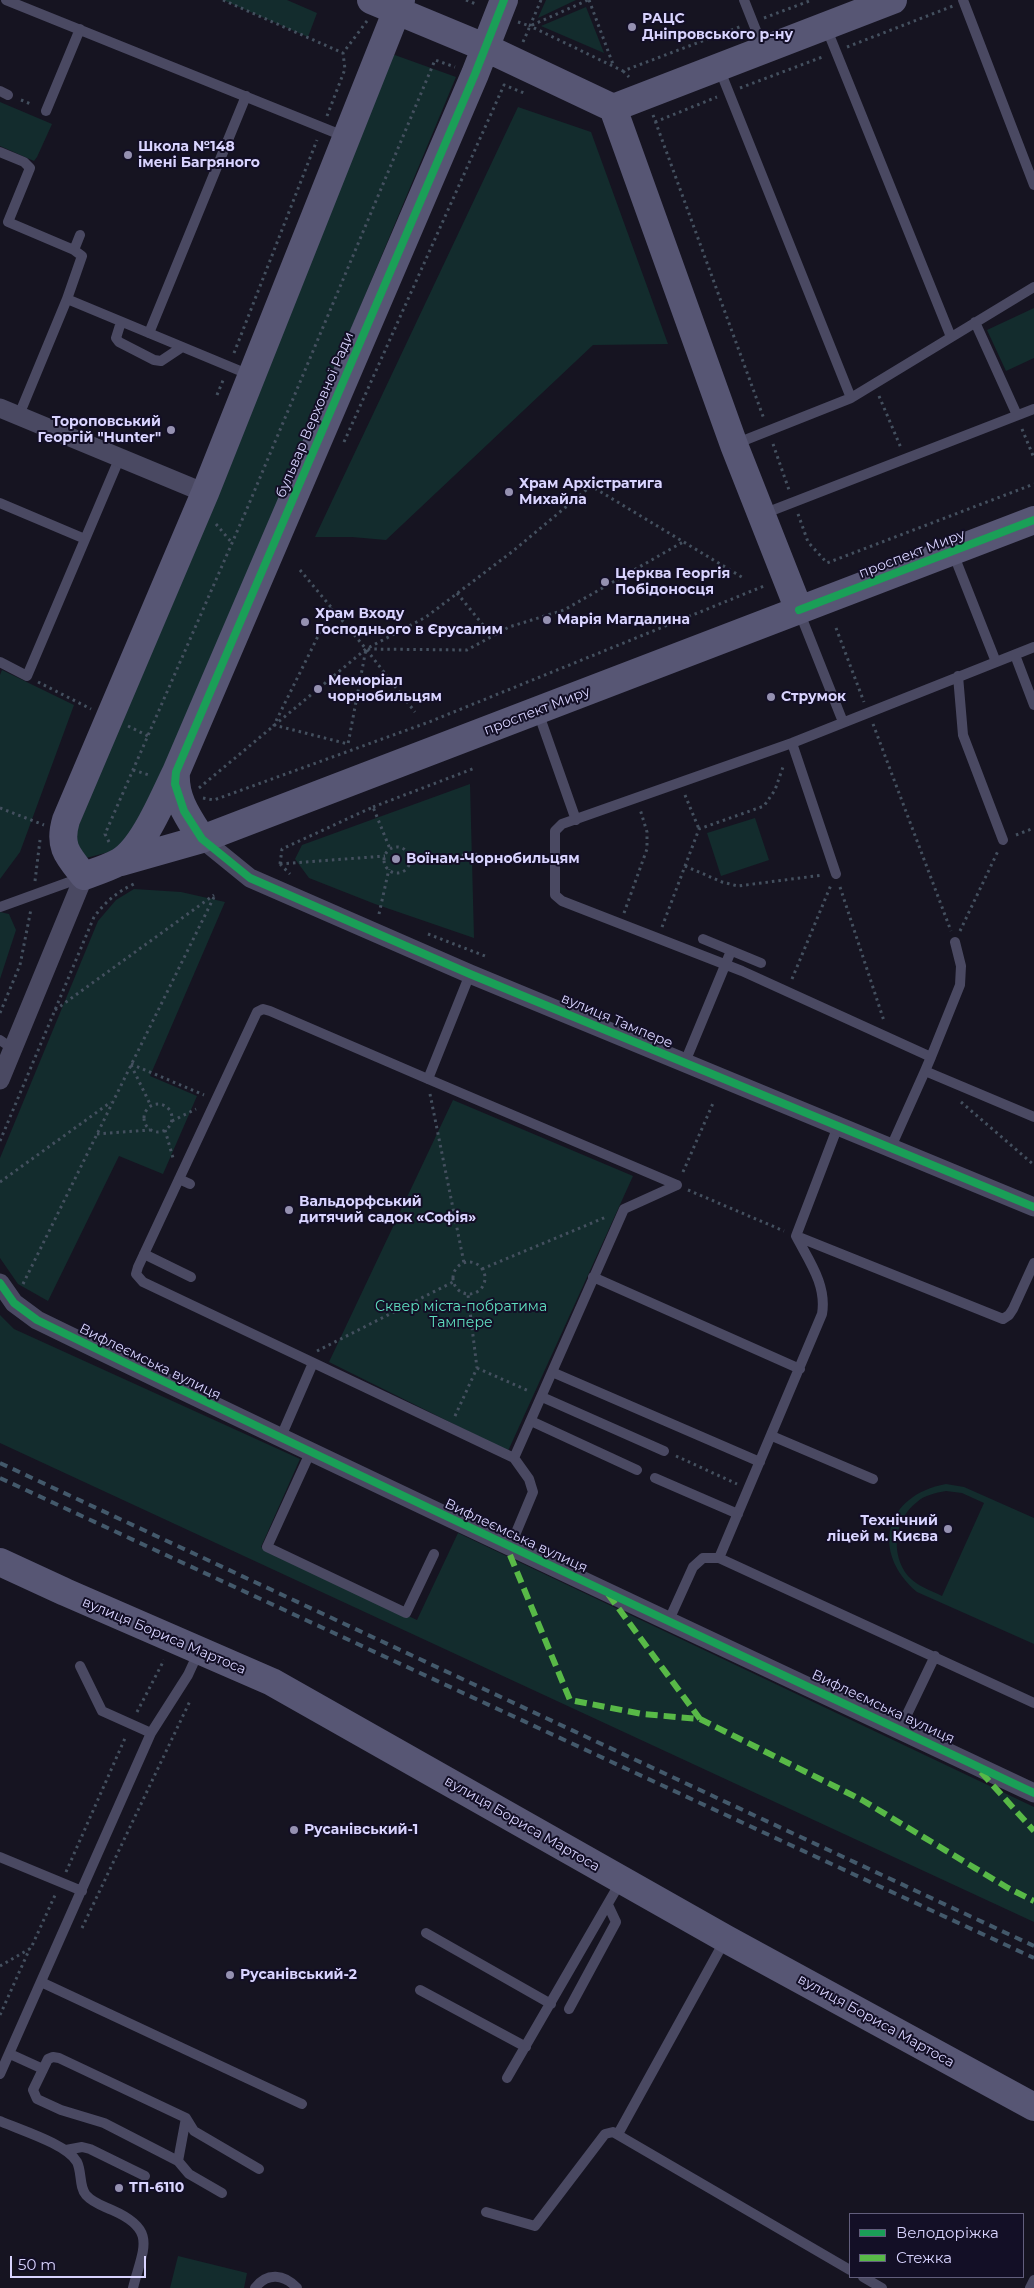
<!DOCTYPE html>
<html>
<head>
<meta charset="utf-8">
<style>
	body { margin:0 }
	#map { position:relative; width:1034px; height:2288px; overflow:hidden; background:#161421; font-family:Montserrat,sans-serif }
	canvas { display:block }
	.legend { position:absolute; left:849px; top:2213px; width:175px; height:65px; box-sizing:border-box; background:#130f26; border:1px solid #625e7d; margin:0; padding:6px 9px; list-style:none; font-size:15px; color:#d9d4ff }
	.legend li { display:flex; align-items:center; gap:10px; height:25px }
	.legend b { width:25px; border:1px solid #625e7d }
	.scale { position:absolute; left:10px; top:2256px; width:136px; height:22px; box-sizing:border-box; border:2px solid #d9d4ff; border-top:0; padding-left:6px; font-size:15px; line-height:18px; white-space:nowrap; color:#d9d4ff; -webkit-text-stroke:4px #130f26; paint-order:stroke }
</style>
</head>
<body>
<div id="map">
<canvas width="1034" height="2288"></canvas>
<ul class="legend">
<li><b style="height:6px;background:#1a9f57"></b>Велодоріжка</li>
<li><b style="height:6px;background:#58b947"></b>Стежка</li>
</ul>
<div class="scale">50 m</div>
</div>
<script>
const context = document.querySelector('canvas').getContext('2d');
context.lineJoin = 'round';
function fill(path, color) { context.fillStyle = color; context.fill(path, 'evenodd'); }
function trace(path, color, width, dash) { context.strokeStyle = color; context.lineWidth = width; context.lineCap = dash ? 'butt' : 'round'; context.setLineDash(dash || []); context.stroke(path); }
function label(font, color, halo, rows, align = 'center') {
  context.font = font + ' Montserrat,sans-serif'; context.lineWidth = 4; context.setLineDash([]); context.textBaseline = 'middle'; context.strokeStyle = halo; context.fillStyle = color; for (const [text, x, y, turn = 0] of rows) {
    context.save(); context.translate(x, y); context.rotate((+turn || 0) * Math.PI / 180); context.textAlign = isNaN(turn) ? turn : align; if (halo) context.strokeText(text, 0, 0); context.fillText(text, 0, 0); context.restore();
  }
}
const green = new Path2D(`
	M 223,0 L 287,0 L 317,13 L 308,37 Z
	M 546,0 L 576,0 L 538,18 Z
	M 586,7 L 604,53 L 541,26 Z
	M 392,54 L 456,77 L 150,812 L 117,850 L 86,858 L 71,844 Z
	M 0,102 L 52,124 L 37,157 L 34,161 L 0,146 Z
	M 518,107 L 591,132 L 668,344 L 593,345 L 386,540 L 352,537 L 315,537 Z
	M 1034,308 L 1034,358 L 1006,371 L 987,330 Z
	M 2,670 L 74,705 L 20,852 L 0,879 L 0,675 Z
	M 470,784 L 474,938 L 375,904 L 309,878 L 295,859 L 302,845 Z
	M 755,818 L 769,860 L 721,876 L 707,833 Z
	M 134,889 L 181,892 L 225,902 L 150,1076 L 197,1096 L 163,1174 L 119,1156 L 48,1301 L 18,1284 L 0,1258 L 0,1158 L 98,921 L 116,900 Z
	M 0,912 L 9,914 L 16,930 L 0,979 Z
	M 453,1100 L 633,1176 L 508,1451 L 329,1362 Z
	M 0,1315 L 14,1329 L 300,1459 L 261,1547 L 417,1620 L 458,1533 L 1034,1807 L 1034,1922 L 0,1443 Z
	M 946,1484 L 964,1487 L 1034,1518 L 1034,1644 L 917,1592 C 870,1552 885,1495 946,1484 ZM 946,1491 L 962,1493 L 984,1503 L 942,1596 C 930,1590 917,1586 908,1576 C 890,1554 894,1519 917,1502 C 925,1495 935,1493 946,1491 Z
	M 178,2256 L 247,2273 L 244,2288 L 170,2288 Z`);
const path = new Path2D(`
	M 223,0 L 343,53
	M 466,0 L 478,5
	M 541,0 L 530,26 L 623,71 L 742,26
	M 589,0 L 614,67
	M 764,18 L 812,0
	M 518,22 L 530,26
	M 523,42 L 530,26 L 588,0
	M 847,47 L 953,6
	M 623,71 L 629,77
	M 740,88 L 825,56
	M 21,100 L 33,105
	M 653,115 L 764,419
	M 327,116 L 345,69 L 343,53 L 367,21
	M 655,122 L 717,97
	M 234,353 L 317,140
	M 217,395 L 224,378
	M 879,396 L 901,448
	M 1022,429 L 1034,458
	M 344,442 L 504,85 L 524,93
	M 773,444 L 789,490
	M 798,514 L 808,542 L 827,563 L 1034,484
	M 216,524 L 232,543
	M 300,570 L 366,649 L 415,712
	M 457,593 L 492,636
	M 332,608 L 274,725 L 348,744 L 366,649 L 467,650 L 509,627 L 564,610 L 683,542
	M 836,628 L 864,702
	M 38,682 L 91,709
	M 873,724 L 951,931
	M 128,726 L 148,736
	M 133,770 L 149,775
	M 199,788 L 366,649 L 426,617 L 513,551 L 591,486 L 745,579
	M 685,795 L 699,829
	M 203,798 L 214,800 L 429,722 L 764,586 L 763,584
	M 373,807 L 475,768
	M 0,808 L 44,825
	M 1016,835 L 1034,828
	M 109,842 L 105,834 L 246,511 L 435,60 L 455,67
	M384 860a13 13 0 1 1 26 0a13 13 0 1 1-26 0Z
	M 410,859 L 481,854
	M 280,864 L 290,874
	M 280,864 L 282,849 L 373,807 L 390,849
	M 280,864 L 385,856
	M 685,866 L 722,882 L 738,886 L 823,875
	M 35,881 L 40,840
	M 840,887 L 884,1021
	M 624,913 L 647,849 L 647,832 L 640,809
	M 379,914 L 389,869
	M 662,927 L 699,829 L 764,806 L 775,790 L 784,764
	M 960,931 L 998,851
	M 428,934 L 485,956
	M 792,979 L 831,885
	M 55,1010 L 214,895
	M 0,1013 L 20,965 L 31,909
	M 131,1064 L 204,1095
	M 131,1065 L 151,1106
	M 430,1094 L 464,1263
	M 961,1102 L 1034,1165
	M144 1118a14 14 0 1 1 28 0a14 14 0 1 1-28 0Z
	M 172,1121 L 196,1109
	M 165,1130 L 173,1158
	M 97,1134 L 150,1130
	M 0,1141 L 94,917 C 105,902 117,892 134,884 L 133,882
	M 683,1172 L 714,1101
	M 0,1182 L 111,1102
	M 688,1190 L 784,1231
	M453 1278a16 16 0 1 1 32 0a16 16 0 1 1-32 0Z
	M 482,1269 L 606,1217
	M 23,1284 L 215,895
	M 317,1351 L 453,1282
	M 477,1368 L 529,1391
	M 455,1416 L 477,1368 L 468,1295
	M 676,1456 L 737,1484
	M 137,1712 L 164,1660
	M 66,1872 L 126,1736
	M 82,1928 L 190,1701
	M 0,1966 L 31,1948 L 56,1893
	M 0,2015 L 30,1948`);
const lane = new Path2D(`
	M 6,0 L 346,137
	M 744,0 L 763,48
	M 963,0 L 1034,185
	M 826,27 L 951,337
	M 719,68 L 851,398
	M 0,91 L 8,95
	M 46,111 L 80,29
	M 0,152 L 24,162 L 30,168 L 8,222 L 74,250 L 82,256 L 67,299 L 19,415
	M 74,250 L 80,235
	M 67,299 L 250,375
	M 121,322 L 116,338 L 119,342 L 154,360 L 161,361 L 182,347
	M 975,322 L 1017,415
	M 149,333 L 246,96
	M 735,444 L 851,398 L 1034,287
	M 0,503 L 85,539
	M 763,514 L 1034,409
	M 953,553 L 996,662
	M 799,611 L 843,722
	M 1015,655 L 1034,705
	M 0,662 L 27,676 L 120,457
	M 958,676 L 963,735 L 1003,840
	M 538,712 L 576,820
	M 792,743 L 836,874
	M 0,907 L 83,877
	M 703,939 L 761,963
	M 955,942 L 961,966 L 960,985 L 931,1057 L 742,971 L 562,901 L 555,895 L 555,831 L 562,824 L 792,743 L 1034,647
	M 470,974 L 428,1079 L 270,1011 L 263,1009 L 257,1012 L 138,1267 L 136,1274 L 143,1282 L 514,1458 L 529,1479 L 533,1492 L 510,1547
	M 0,1040 L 13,1049
	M 931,1057 L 925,1071 L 1034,1117
	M 685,1062 L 731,951
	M 428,1079 L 677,1185
	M 891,1147 L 925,1071
	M 179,1179 L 190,1184
	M 796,1236 L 1003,1319 L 1009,1315 L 1013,1309 L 1034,1263
	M 144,1254 L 191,1277
	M 593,1277 L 800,1369
	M 552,1372 L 760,1462
	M 542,1397 L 664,1451
	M 531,1421 L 637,1470
	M 772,1436 L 873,1479
	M 280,1439 L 313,1363
	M 310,1453 L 267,1547 L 406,1613 L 434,1554
	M 514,1458 L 624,1209 L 677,1185
	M 655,1478 L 738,1514
	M 719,1558 L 822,1314 C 827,1285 809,1261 796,1236 L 838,1126
	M 669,1620 L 693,1567 L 703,1558 L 719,1558 L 1034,1703
	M 80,1666 L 102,1711 L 151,1733
	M 900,1729 L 935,1656
	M 0,1857 L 82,1891
	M 426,1933 L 551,2004
	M 41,1982 L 302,2104
	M 420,1990 L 526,2047
	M 569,2009 L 616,1922 L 608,1905
	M 10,2054 L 43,2069
	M 0,2074 L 151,1733 L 188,1675 L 199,1651
	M 507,2078 L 621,1881
	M 0,2121 C 20,2130 67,2144 77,2162 C 82,2172 79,2187 86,2195 C 93,2203 103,2206 112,2210 C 158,2230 143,2248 133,2288
	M 618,2134 L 725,1940
	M 66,2150 L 82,2147 L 90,2149 L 145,2176
	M 178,2161 L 186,2118
	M 222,2193 L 189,2174 L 178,2161 L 104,2123 L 61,2110 L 37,2099 L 33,2090 L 48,2059 L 53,2057 L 59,2058 L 186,2118 L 194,2131 L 259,2169
	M 486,2212 L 535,2226 L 605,2134 L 613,2132 L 850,2270
	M 863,2277 L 882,2288
	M 255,2288 C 267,2272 284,2274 297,2288
	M 1030,2288 L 1034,2280`);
const street = new Path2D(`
	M 0,408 L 205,493
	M 202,839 L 250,878 L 470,974 L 1034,1207
	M 0,1080 L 84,876
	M 0,1283 L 14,1303 L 37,1320 C 367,1481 701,1636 1034,1793`);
const secondary = new Path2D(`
	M 371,0 L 484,47 L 613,108 L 893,0
	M 613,108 L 734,445 L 799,610
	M 176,772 C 164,796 143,849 119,862 C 108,868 95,872 84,876 C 68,856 58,847 66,820 L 205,493 L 401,0
	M 202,839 C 188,817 174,798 176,772 L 475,74 L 504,0
	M 121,862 L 202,839 L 1034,520
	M 0,1562 L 65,1592 L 272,1682 L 726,1939 L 1034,2107`);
const rail = new Path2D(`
	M 0,1463 L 1034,1946
	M 0,1478 L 1034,1958`);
const quiet = new Path2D(`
	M 510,1555 L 570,1700 L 642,1714 L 700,1719 L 862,1800 L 1008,1888 L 1034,1901
	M 608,1594 L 700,1719
	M 981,1772 L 1034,1831`);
const cycleway = new Path2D(`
	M 504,0 L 475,74 L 176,772 L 175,784 L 184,811 L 202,839 L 250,878 L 470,974 L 1034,1207
	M 799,610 L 1034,520
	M 0,1283 L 14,1303 L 37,1320 C 367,1481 701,1636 1034,1793`);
const markers = [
	[632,27,5,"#9591b1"],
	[128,155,5,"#9591b1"],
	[171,430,5,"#9591b1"],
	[509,492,5,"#9591b1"],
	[605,582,5,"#9591b1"],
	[547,620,5,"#9591b1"],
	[305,622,5,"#9591b1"],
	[318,689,5,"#9591b1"],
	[771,697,5,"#9591b1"],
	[396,859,5,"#9591b1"],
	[289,1210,5,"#9591b1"],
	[948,1529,5,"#9591b1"],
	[294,1830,5,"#9591b1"],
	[230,1975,5,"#9591b1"],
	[119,2188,5,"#9591b1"]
];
const poiNames = [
	["РАЦС",642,19],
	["Дніпровського р-ну",642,35],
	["Школа №148",138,147],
	["імені Багряного",138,163],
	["Тороповський",161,422,"right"],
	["Георгій \"Hunter\"",161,438,"right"],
	["Храм Архістратига",519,484],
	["Михайла",519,500],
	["Церква Георгія",615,574],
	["Побідоносця",615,590],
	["Храм Входу",315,614],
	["Господнього в Єрусалим",315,630],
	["Марія Магдалина",557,620],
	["Меморіал",328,681],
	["чорнобильцям",328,697],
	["Струмок",781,697],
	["Воїнам-Чорнобильцям",406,859],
	["Вальдорфський",299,1202],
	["дитячий садок «Софія»",299,1218],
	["Технічний",938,1521,"right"],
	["ліцей м. Києва",938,1537,"right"],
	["Русанівський-1",304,1830],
	["Русанівський-2",240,1975],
	["ТП-6110",129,2188]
];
const streetNames = [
	["бульвар Верховної Ради",315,415,-67],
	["проспект Миру",912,554,-21],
	["проспект Миру",537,711,-21],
	["вулиця Тампере",617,1021,23],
	["Вифлеємська вулиця",150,1362,26],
	["Вифлеємська вулиця",516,1536,25],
	["вулиця Бориса Мартоса",164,1636,23],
	["Вифлеємська вулиця",883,1707,25],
	["вулиця Бориса Мартоса",522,1824,30],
	["вулиця Бориса Мартоса",876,2021,29]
];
const parkNames = [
	["Сквер міста-побратима",461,1307],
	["Тампере",461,1323]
];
fill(green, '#132c2d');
trace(path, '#44505f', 3, [2.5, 4]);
trace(lane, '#4a4962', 10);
trace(street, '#4a4962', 19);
trace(secondary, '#575674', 28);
trace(rail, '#43596b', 4, [8, 6]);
trace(quiet, '#58b947', 6, [12, 6]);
trace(cycleway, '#1a9f57', 8);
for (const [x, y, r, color] of markers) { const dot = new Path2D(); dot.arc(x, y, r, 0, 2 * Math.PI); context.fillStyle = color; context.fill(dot); trace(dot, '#130f26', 2); }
label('bold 14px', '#d9d4ff', '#130f26', poiNames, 'left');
label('14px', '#d9d4ff', '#130f26', streetNames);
label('14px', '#5fe0c0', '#130f26', parkNames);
</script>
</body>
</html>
